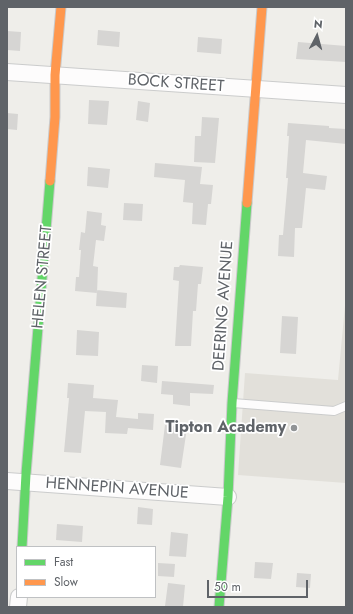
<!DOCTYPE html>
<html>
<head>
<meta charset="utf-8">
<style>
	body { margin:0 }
	#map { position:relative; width:353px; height:614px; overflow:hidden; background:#efeeea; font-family:Jost,sans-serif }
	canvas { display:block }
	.frame { position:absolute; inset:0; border:8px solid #5f6368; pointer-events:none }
	.legend { position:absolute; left:16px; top:546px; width:140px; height:52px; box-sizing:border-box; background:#fff; border:1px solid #bfc1c3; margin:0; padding:5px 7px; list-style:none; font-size:12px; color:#5f6368 }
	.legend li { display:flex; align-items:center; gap:8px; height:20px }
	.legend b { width:20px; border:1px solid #bfc1c3 }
	.north { position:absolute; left:297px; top:16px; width:40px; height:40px; -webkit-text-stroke:3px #fff; paint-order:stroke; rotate:6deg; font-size:11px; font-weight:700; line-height:16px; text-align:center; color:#5f6368 }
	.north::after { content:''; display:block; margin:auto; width:14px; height:18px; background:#5f6368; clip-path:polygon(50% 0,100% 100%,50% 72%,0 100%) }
	.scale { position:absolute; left:207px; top:580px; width:101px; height:18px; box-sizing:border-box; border:2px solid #5f6368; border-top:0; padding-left:5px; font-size:12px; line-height:14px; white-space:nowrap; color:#5f6368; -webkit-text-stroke:3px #fff; paint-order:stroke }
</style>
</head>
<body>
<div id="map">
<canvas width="353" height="614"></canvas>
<div class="frame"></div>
<ul class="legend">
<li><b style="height:5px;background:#63d668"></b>Fast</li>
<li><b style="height:5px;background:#ff974d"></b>Slow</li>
</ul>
<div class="north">N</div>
<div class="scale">50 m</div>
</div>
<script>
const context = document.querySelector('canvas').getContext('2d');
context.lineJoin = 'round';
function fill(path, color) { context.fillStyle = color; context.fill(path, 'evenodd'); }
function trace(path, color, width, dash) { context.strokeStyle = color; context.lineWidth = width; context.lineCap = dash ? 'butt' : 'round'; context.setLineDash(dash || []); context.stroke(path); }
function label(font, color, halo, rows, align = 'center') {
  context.font = font + ' Jost,sans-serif'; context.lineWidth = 3.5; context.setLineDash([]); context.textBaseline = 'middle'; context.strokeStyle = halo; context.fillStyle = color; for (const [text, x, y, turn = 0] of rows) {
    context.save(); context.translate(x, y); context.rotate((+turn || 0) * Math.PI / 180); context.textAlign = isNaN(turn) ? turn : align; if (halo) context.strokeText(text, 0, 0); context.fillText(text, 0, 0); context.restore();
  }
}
const education = new Path2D(`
	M 346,295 L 346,483 L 238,475 L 245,373 L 338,380 Z`);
const building = new Path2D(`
	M 98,30 L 120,32 L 119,47 L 97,45 Z
	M 7,31 L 21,32 L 20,51 L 7,50 Z
	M 198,37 L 222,39 L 221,54 L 197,52 Z
	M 298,42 L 346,46 L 346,62 L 296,59 Z
	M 89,100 L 109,101 L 107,125 L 88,124 Z
	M 138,101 L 150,103 L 148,122 L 136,120 Z
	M 7,113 L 18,114 L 17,130 L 7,129 Z
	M 202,117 L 219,118 L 215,163 L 194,162 L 195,136 L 201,136 Z
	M 288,123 L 329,126 L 329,128 L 346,129 L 346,144 L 306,140 L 303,173 L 327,176 L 325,190 L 306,188 L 302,228 L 295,228 L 294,257 L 278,256 L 279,235 L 283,235 L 288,178 L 286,178 L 289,136 L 287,136 Z
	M 155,163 L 202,167 L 200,184 L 213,185 L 211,204 L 208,204 L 206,225 L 192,224 L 193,203 L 183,202 L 185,180 L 154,177 Z
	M 88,167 L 110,169 L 108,188 L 87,186 Z
	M 124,203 L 143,204 L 142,221 L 123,220 Z
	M 87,211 L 102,213 L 101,225 L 106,226 L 104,241 L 96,240 L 93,266 L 98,267 L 97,293 L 75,291 L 76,277 L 79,277 L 81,250 L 79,250 L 81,232 L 85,233 Z
	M 180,265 L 203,267 L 201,284 L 198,284 L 196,311 L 193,311 L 191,346 L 175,346 L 179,281 L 173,280 L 174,267 L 179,267 Z
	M 97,290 L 127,293 L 126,308 L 96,306 Z
	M 282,316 L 298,317 L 296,354 L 280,353 Z
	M 77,330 L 99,332 L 98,356 L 76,355 Z
	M 142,365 L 158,366 L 157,383 L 141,381 Z
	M 162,381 L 214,385 L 213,394 L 190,393 L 190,406 L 173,404 L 173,395 L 161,394 Z
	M 68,383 L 94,385 L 93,398 L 118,400 L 116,417 L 138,419 L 138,413 L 154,414 L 153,430 L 128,428 L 127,434 L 105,433 L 106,412 L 85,411 L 81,453 L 64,452 L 69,398 L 67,398 Z
	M 165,425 L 187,428 L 181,468 L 160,465 Z
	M 138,507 L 153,509 L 152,525 L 137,524 Z
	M 57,524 L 83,526 L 82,542 L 56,540 Z
	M 171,532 L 188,534 L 186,557 L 169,556 Z
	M 255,562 L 273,563 L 271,579 L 254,578 Z
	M 158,563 L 175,564 L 174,577 L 158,576 Z
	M 297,573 L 311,574 L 310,588 L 296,587 Z
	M 168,583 L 185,585 L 183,607 L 165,606 Z`);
const lane = new Path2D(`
	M 233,403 L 334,411 L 346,406`);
const street = new Path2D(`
	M 7,72 L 346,95
	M 7,481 L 228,497
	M 18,607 L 19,597`);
const fast = new Path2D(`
	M 22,547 L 26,474 L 50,181
	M 219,607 L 228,497 L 232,403 L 247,203`);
const slow = new Path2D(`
	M 50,181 L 55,117 L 55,75 L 61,7
	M 247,203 L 262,7`);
const markers = [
	[294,428,4,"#919496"]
];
const streetNames = [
	["BOCK STREET",176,84,4],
	["HELEN STREET",43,277,-85],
	["DEERING AVENUE",224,306,-86],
	["HENNEPIN AVENUE",117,489,4]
];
const poiNames = [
	["Tipton Academy",286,428]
];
fill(education, '#e2e0da');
fill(building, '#d6d5d3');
trace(lane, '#cbcccc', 10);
trace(street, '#cbcccc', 18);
trace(fast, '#cacacb', 11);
trace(slow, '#cacacb', 11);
trace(lane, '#fdfcfc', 8);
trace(street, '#fdfcfc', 16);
trace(fast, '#63d668', 9);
trace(slow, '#ff974d', 9);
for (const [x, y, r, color] of markers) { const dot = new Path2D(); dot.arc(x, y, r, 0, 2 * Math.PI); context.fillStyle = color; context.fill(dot); trace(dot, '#fff', 1.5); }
label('16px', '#5f6368', '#fff', streetNames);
label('bold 16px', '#5f6368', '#fff', poiNames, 'right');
</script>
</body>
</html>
